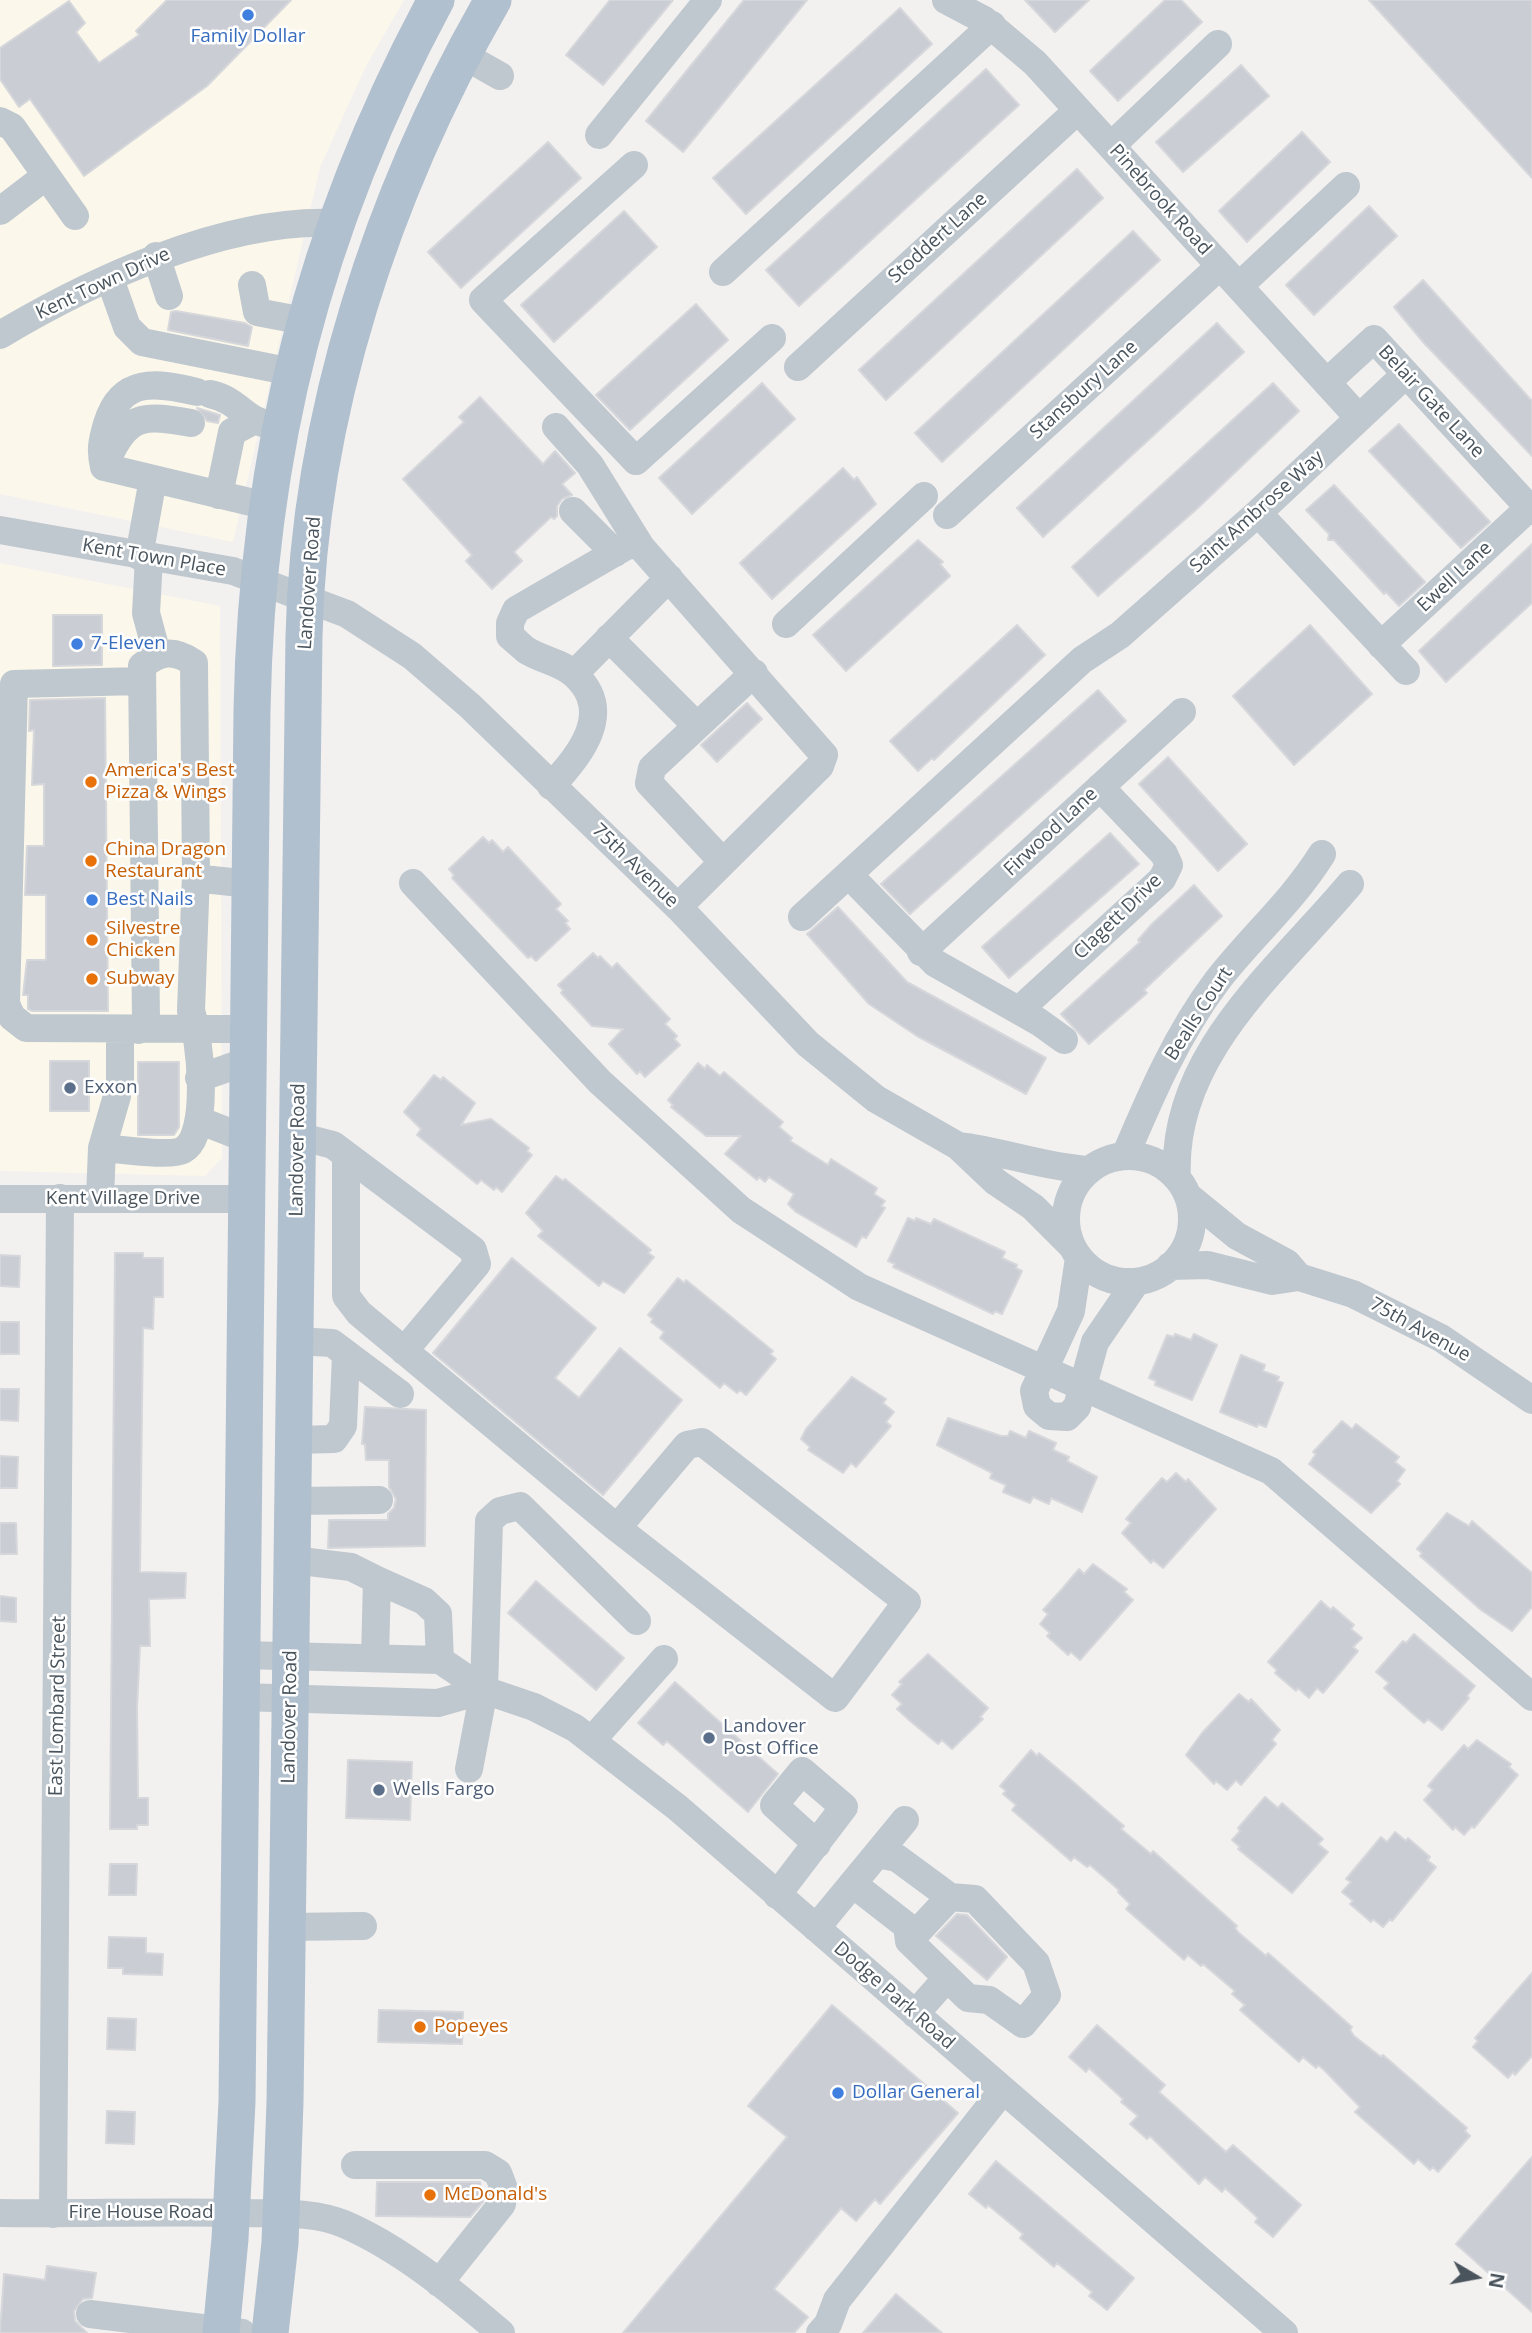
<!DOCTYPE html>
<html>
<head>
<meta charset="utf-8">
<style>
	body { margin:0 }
	#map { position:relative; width:1532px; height:2333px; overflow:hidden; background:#f3f0f0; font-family:"Open Sans",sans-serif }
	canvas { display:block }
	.north { position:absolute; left:1441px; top:2242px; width:70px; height:70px; -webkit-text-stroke:5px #fff; paint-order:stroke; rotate:100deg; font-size:19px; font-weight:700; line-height:28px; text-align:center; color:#49545d }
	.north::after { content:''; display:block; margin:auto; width:24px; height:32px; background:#49545d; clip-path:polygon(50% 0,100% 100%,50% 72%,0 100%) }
</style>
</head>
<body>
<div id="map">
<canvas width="1532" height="2333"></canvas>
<div class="north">N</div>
</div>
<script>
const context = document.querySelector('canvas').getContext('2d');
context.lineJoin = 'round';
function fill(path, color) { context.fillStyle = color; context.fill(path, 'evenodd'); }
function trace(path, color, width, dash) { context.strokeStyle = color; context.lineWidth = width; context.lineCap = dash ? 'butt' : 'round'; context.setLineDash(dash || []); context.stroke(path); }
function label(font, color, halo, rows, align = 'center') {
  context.font = font + ' "Open Sans",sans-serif'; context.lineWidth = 5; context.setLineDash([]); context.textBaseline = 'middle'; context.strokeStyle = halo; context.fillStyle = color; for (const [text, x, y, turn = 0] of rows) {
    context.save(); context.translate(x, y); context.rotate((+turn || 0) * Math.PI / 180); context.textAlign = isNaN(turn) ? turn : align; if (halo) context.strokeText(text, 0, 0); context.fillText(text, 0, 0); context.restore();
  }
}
const commercial = new Path2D(`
	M 0,0 L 404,0 L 367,64 L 320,167 L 233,542 L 0,494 Z
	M 0,563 L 220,606 L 222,1158 L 205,1176 L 0,1171 Z`);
const building = new Path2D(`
	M 167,0 L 291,0 L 207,86 L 84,176 L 30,99 L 19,107 L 0,79 L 0,48 L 69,1 L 85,23 L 76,32 L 99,63 L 139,35 L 136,31 Z
	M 610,0 L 673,0 L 603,85 L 566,55 Z
	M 744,0 L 807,0 L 683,152 L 646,121 Z
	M 1025,0 L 1089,0 L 1055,32 Z
	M 1165,0 L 1181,0 L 1202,22 L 1118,101 L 1090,71 Z
	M 1369,0 L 1532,0 L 1532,178 Z
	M 900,8 L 932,44 L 746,214 L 713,178 Z
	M 1241,65 L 1269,96 L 1183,172 L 1156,142 Z
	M 986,69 L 1019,105 L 799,306 L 766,270 Z
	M 1302,132 L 1330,162 L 1247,242 L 1219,211 Z
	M 548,142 L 581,178 L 461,288 L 428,252 Z
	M 1077,169 L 1103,198 L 886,400 L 859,370 Z
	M 1369,206 L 1397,236 L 1314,315 L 1286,285 Z
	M 624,211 L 657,247 L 554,342 L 521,305 Z
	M 1133,231 L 1160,260 L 942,462 L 915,433 Z
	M 1423,280 L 1532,401 L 1532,456 L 1423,342 L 1394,307 Z
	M 696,304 L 728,340 L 630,430 L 596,395 Z
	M 176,311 L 245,323 L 252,327 L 248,346 L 168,330 L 171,312 Z
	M 1217,323 L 1244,352 L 1043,537 L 1017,508 Z
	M 762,383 L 795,419 L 692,514 L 659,478 Z
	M 1273,383 L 1299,411 L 1199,507 L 1098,596 L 1072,567 Z
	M 480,397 L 543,464 L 555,451 L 575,473 L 562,484 L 572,495 L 562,499 L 557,506 L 557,516 L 554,519 L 551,517 L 514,552 L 522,561 L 492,589 L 466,561 L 472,555 L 403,479 L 464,422 L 459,417 Z
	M 197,408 L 220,415 L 218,423 L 207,421 Z
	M 1399,424 L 1490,522 L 1461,548 L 1369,451 Z
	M 843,468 L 854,480 L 857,477 L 876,504 L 772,599 L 740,563 Z
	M 1334,485 L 1425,582 L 1399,606 L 1386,592 L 1384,594 L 1334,540 L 1328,540 L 1329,534 L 1306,510 Z
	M 918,540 L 943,562 L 940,564 L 950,576 L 846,671 L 813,635 Z
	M 1532,544 L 1532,603 L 1446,682 L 1419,651 Z
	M 53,615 L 102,615 L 102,665 L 53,666 Z
	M 1017,625 L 1045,655 L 934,760 L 932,758 L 918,771 L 890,741 Z
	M 1310,625 L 1372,694 L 1294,765 L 1233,696 Z
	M 1098,690 L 1126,721 L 910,914 L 881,884 Z
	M 105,698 L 108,1011 L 32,1011 L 28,1009 L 28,995 L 23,995 L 27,960 L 46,960 L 46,895 L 25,895 L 27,846 L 44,846 L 44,784 L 32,785 L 34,730 L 29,731 L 30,700 Z
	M 747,703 L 762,719 L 717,762 L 701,745 Z
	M 1168,757 L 1247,844 L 1218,871 L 1139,784 Z
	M 1110,833 L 1139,864 L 1009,978 L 982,947 Z
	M 483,837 L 489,843 L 492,840 L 503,852 L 508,847 L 561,904 L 556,909 L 568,921 L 565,923 L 570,929 L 536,961 L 531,956 L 528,958 L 452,878 L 454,875 L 449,869 Z
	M 1194,885 L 1222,916 L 1144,990 L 1147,993 L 1089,1044 L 1061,1014 L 1140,942 L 1138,940 L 1152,924 Z
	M 838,907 L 907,982 L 1046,1058 L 1026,1094 L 917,1036 L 869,1004 L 807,934 Z
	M 593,953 L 598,958 L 600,956 L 612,968 L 617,963 L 670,1019 L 665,1024 L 677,1036 L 674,1039 L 680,1045 L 645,1077 L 640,1071 L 637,1074 L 609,1044 L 623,1029 L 592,1026 L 561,993 L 563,990 L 558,985 Z
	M 50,1061 L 89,1061 L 89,1111 L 50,1111 Z
	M 138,1062 L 179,1062 L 179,1127 L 174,1135 L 138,1135 Z
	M 698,1063 L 705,1069 L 707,1065 L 720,1076 L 724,1072 L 759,1102 L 783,1122 L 779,1127 L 792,1138 L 790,1141 L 828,1165 L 831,1159 L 877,1188 L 874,1194 L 885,1201 L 881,1206 L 885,1208 L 866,1238 L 862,1236 L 856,1247 L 796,1212 L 788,1204 L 794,1194 L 769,1177 L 765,1182 L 759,1177 L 757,1180 L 725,1154 L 741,1136 L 706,1136 L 671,1107 L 673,1105 L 668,1100 Z
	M 434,1075 L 441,1080 L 443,1077 L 475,1103 L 461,1125 L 491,1119 L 529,1148 L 527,1151 L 532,1155 L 502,1192 L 496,1187 L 494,1190 L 481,1180 L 477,1184 L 417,1135 L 421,1129 L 404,1112 Z
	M 556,1176 L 563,1181 L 565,1179 L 651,1250 L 648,1253 L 654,1257 L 624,1293 L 603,1281 L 599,1286 L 538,1236 L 543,1231 L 526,1213 Z
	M 908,1218 L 915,1221 L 916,1218 L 931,1224 L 934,1219 L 1005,1252 L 1002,1258 L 1017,1265 L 1016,1268 L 1022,1271 L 1002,1314 L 995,1311 L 993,1314 L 893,1267 L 895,1264 L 888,1261 Z
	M 115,1253 L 143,1253 L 143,1258 L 163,1258 L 163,1297 L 154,1297 L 153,1329 L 143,1328 L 140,1572 L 186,1573 L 185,1598 L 149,1599 L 150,1646 L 140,1646 L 137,1707 L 138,1798 L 148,1798 L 148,1825 L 137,1825 L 137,1829 L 110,1829 Z
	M 0,1255 L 20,1256 L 19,1287 L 0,1286 Z
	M 512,1258 L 596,1328 L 555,1378 L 579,1398 L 620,1348 L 682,1400 L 603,1495 L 433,1353 Z
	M 678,1278 L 684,1283 L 686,1280 L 773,1351 L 770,1354 L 776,1359 L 746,1395 L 740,1390 L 737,1393 L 724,1383 L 720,1388 L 660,1338 L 664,1332 L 651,1322 L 653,1319 L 648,1315 Z
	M 0,1322 L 19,1322 L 19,1354 L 0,1354 Z
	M 1175,1334 L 1191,1340 L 1194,1334 L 1217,1345 L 1192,1400 L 1155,1385 L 1156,1381 L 1149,1378 L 1167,1335 L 1174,1337 Z
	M 1241,1355 L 1265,1365 L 1263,1371 L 1279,1377 L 1277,1381 L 1283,1383 L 1266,1427 L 1258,1424 L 1257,1427 L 1220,1412 Z
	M 852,1377 L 886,1399 L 883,1403 L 894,1412 L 886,1422 L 891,1426 L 856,1467 L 851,1463 L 843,1473 L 808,1450 L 810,1447 L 801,1439 L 806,1429 Z
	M 0,1389 L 19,1389 L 18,1421 L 0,1420 Z
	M 365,1407 L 426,1410 L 425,1546 L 328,1548 L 329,1520 L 388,1520 L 388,1514 L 394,1508 L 396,1499 L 389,1487 L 389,1460 L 366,1460 L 365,1444 L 362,1444 Z
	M 948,1418 L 1001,1436 L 1008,1436 L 1010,1431 L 1026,1438 L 1029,1431 L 1056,1443 L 1053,1450 L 1069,1457 L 1067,1461 L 1097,1477 L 1082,1512 L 1051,1498 L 1049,1504 L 1033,1497 L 1030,1503 L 1003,1492 L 1006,1485 L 990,1478 L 992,1473 L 937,1445 Z
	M 1342,1421 L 1352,1429 L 1356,1424 L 1386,1447 L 1399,1457 L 1395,1462 L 1405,1470 L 1397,1481 L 1400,1484 L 1371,1513 L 1309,1464 L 1316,1454 L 1313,1452 Z
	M 0,1456 L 18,1457 L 17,1488 L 0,1488 Z
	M 1176,1473 L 1186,1482 L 1188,1479 L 1216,1509 L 1163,1568 L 1153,1560 L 1151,1563 L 1122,1533 L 1131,1523 L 1126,1519 L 1137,1506 L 1162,1478 L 1167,1482 Z
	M 1447,1513 L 1469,1526 L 1472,1521 L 1532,1573 L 1532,1607 L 1512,1631 L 1481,1610 L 1420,1556 L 1422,1553 L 1417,1549 Z
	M 0,1523 L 16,1523 L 17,1554 L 0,1554 Z
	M 1093,1564 L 1127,1589 L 1124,1592 L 1133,1600 L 1080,1660 L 1071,1652 L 1068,1655 L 1047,1636 L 1050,1633 L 1040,1624 L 1048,1614 L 1043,1610 L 1062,1589 L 1079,1569 L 1084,1574 Z
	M 536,1581 L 624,1658 L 596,1690 L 508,1613 Z
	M 0,1596 L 16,1598 L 16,1622 L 0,1621 Z
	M 1321,1601 L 1331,1610 L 1333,1607 L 1354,1625 L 1351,1629 L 1362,1638 L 1353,1647 L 1358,1651 L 1323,1693 L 1317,1688 L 1309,1698 L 1298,1688 L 1296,1691 L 1275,1673 L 1277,1670 L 1268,1662 Z
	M 1414,1634 L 1475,1686 L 1467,1696 L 1469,1698 L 1442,1730 L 1428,1719 L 1424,1723 L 1412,1713 L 1384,1688 L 1389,1683 L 1376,1672 L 1403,1641 L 1406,1643 Z
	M 928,1654 L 988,1708 L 980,1717 L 983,1719 L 952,1749 L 942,1740 L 938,1744 L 909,1720 L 897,1709 L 902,1704 L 892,1695 L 902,1684 L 899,1682 Z
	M 675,1682 L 778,1774 L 748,1812 L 667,1741 L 663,1745 L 638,1723 Z
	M 1239,1694 L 1249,1702 L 1251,1699 L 1280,1730 L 1272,1740 L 1276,1744 L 1241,1785 L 1236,1780 L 1227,1790 L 1216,1781 L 1214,1784 L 1186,1755 L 1202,1733 Z
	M 1477,1740 L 1511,1764 L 1509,1767 L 1518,1775 L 1474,1828 L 1472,1826 L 1464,1835 L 1455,1827 L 1453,1830 L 1424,1800 L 1433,1790 L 1428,1786 L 1439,1773 L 1464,1745 L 1468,1749 Z
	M 1031,1750 L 1037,1756 L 1039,1753 L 1071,1780 L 1124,1826 L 1121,1829 L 1151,1854 L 1153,1851 L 1237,1926 L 1235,1928 L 1239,1933 L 1266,1956 L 1268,1953 L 1352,2027 L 1350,2030 L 1354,2036 L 1381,2057 L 1383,2055 L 1467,2128 L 1465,2131 L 1470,2136 L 1438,2172 L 1433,2167 L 1430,2170 L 1418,2159 L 1414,2164 L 1355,2112 L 1360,2107 L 1324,2070 L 1318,2065 L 1316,2068 L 1303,2057 L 1299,2062 L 1240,2010 L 1245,2005 L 1232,1994 L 1235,1991 L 1203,1964 L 1201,1966 L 1188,1955 L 1184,1960 L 1126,1909 L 1130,1904 L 1118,1892 L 1119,1890 L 1090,1865 L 1087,1867 L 1074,1857 L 1071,1861 L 1012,1810 L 1016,1805 L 1003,1794 L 1006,1791 L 1000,1786 Z
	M 348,1760 L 412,1762 L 410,1820 L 346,1818 Z
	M 1265,1797 L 1278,1808 L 1282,1803 L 1323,1839 L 1318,1844 L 1328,1852 L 1292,1893 L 1238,1849 L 1240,1847 L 1232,1840 L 1240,1831 L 1238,1828 Z
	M 1395,1832 L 1406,1841 L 1408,1838 L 1430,1857 L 1427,1860 L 1436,1867 L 1392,1921 L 1390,1919 L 1383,1927 L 1373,1919 L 1371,1922 L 1350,1904 L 1353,1901 L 1342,1892 L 1351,1882 L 1346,1879 L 1381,1837 L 1387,1842 Z
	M 110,1864 L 137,1864 L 136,1895 L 109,1895 Z
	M 957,1914 L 967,1915 L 1007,1957 L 987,1980 L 936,1936 Z
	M 109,1937 L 146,1938 L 146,1953 L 163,1954 L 162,1975 L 123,1974 L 123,1968 L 108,1968 Z
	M 1532,1973 L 1532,2056 L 1515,2075 L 1513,2072 L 1508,2078 L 1473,2047 L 1478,2041 L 1475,2038 Z
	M 832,2005 L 958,2113 L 880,2204 L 875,2199 L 856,2221 L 841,2208 L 774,2289 L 808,2317 L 794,2333 L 623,2333 L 787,2137 L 748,2106 Z
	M 379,2010 L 463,2012 L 462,2044 L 378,2042 Z
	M 108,2018 L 136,2019 L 135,2050 L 107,2049 Z
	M 1097,2025 L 1165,2085 L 1159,2092 L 1226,2152 L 1233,2145 L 1301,2205 L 1273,2237 L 1255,2222 L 1258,2218 L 1225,2188 L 1222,2192 L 1205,2177 L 1199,2184 L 1150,2136 L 1147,2139 L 1130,2124 L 1138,2116 L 1121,2102 L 1123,2099 L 1089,2068 L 1086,2072 L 1069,2057 Z
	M 107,2111 L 135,2112 L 134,2144 L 106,2143 Z
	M 1532,2157 L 1532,2312 L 1456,2244 Z
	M 996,2161 L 1134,2278 L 1107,2310 L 1089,2296 L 1092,2292 L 1057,2263 L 1054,2267 L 1020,2238 L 1023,2234 L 988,2205 L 986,2208 L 969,2194 Z
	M 377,2182 L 480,2182 L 483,2202 L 470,2217 L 376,2216 Z
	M 47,2266 L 96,2273 L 92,2298 L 83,2299 L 74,2311 L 75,2321 L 87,2333 L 0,2333 L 4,2274 L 45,2280 Z
	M 896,2294 L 942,2333 L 863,2333 Z`);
const minor = new Path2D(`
	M 946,0 L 984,20 L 1035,63 L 1359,418
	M 463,55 L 500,76
	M 0,121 L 12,127 L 75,216
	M 599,135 L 708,0
	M 1111,146 L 1218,44
	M 634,165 L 483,300 L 636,461 L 772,338
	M 0,211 L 46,176
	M 156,256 L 169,296
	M 723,272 L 992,25
	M 110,279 L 127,327 L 142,342 L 292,372
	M 252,285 L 257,312 L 304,321
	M 1239,286 L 1346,186
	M 0,335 C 92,280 225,218 335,223
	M 798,367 L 1078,110
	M 1327,382 L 1374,339 L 1532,511
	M 210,394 C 241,401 242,420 271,425
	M 556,427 L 590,465 L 641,547
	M 108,458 C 128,413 145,415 191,423
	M 104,467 L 267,506
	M 104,467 C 100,450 102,441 107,424 C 121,377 156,382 197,392
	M 219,495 L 232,432 L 253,421
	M 573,511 L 615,553
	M 1258,513 L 1406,671
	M 947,515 L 1220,266
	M 0,530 L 233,571 L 347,614 L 412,656 L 470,706 L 682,911 L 808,1044 L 876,1099 L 958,1146 L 996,1182 L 1033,1207 L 1071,1245
	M 139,556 L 153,479
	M 149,558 L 146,613 L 157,654
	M 786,624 L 924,496
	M 609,638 L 697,726
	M 1381,645 L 1529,508
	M 574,674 L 669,578
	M 142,681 L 14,684 L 6,1004 L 12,1017 L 26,1028 L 249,1029
	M 551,786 C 580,756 615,712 575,675 C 562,662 541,660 526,650 C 521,646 515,640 510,636 L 510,623 L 516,610 L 630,544 L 641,547 L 824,755 L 820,766 L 678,907
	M 723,862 L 649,783 L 652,768 L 754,673
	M 849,875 L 935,963 L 1039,1022 L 1064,1040
	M 413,883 L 600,1082 L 741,1210 L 859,1287 L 1271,1471 L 1532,1697
	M 802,917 L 1082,660 L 1120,635 L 1258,513 L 1405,375
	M 921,952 L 1182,712
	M 1019,1010 L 1162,879 L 1169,865 L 1164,854 L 1100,787
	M 138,1030 L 146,1019 L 142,666 C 160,651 174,649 194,663 L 196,873 L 203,879 L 250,884
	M 199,1078 L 248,1061
	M 120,1081 L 120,1030
	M 201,1121 L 247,1139
	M 298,1136 L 333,1145 L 473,1250 L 477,1264 L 404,1351
	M 958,1146 C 1002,1151 1043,1167 1088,1170
	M 102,1148 C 119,1149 171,1157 183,1150 C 211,1135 200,1038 191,1011 L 196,873
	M 346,1155 L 346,1296 L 359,1313 L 617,1528 L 835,1698 L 907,1602 L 702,1442 L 687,1445 L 617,1528
	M 1125,1156 C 1151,1095 1177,1034 1217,981 C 1251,937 1292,902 1322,854
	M1066 1219a63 63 0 1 1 126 0a63 63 0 1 1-126 0Z
	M 1177,1178 C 1170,1055 1278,970 1350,884
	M 1188,1196 L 1237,1236 L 1287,1263 L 1299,1277
	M 100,1198 L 102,1148 L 117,1096
	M 0,1199 L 247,1199
	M 1079,1258 L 1071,1311 L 1034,1391 L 1037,1406 L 1049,1416 L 1067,1417 L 1077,1407 L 1095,1342 L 1136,1282
	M 1170,1266 L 1208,1265 L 1272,1281 L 1299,1277 L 1353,1294 L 1441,1338 L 1532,1400
	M 295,1341 L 332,1343 L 400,1394
	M 294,1440 L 334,1439 L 343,1426 L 346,1354
	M 293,1501 L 379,1500
	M 292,1560 L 351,1567 L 377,1580 L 375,1657
	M 377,1580 L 424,1601 L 438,1614 L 440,1660
	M 242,1655 L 440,1660 L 484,1690 L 534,1707 L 575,1728 L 678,1808 L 1284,2333
	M 241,1697 L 438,1703 L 484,1690
	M 592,1740 L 664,1659
	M 469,1769 L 484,1690 L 489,1521 L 500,1511 L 520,1506 L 637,1621
	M 877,1854 L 905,1820
	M 777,1895 L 844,1807 L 802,1771 L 774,1805 L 817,1844
	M 287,1927 L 363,1926
	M 816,1928 L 877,1854 L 897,1858 L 950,1897 L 975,1899 L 1036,1963 L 1047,1995 L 1023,2024 L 989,2000 L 968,1998 L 909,1941 L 907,1926 L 853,1884
	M 909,1941 L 950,1897
	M 915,2014 L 947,1978
	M 355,2165 L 485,2165 L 498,2173 L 504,2189 L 502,2204 L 439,2283
	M 0,2213 C 82,2214 163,2211 245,2213 C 277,2214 313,2211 344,2224 C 402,2249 454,2293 501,2333
	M 53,2214 L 60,1198
	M 90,2314 L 242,2333
	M 820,2333 L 828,2324 L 837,2300 L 1003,2090`);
const major = new Path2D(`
	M 221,2333 L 230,2239 L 237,2102 L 252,710 C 257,452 313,228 436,0
	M 270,2333 L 280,2243 L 285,2102 L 304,636 C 309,414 383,191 493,0`);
const markers = [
	[248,15,7,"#3f7fe0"],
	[77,644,7,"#3f7fe0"],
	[91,782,7,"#e8710a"],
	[91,861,7,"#e8710a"],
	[92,900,7,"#3f7fe0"],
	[92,940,7,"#e8710a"],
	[92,979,7,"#e8710a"],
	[70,1088,7,"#5c6f8a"],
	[709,1738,7,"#5c6f8a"],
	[379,1790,7,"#5c6f8a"],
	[420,2027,7,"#e8710a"],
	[838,2093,7,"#3f7fe0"],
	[430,2195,7,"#e8710a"]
];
const shopNames = [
	["Family Dollar",248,37,"center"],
	["7-Eleven",91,644],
	["Best Nails",106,900],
	["Dollar General",852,2093]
];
const streetNames = [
	["Pinebrook Road",1160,200,48],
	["Stoddert Lane",938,238,-42],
	["Kent Town Drive",103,284,-25],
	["Stansbury Lane",1084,390,-42],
	["Belair Gate Lane",1431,402,47],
	["Saint Ambrose Way",1257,512,-42],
	["Kent Town Place",154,558,10],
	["Ewell Lane",1455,577,-43],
	["Landover Road",310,583,-86],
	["Firwood Lane",1051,832,-43],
	["75th Avenue",635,866,44],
	["Clagett Drive",1118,917,-44],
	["Bealls Court",1199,1014,-57],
	["Landover Road",298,1150,-89],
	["Kent Village Drive",123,1199],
	["75th Avenue",1420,1330,29],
	["East Lombard Street",58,1706,-89],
	["Landover Road",290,1717,-89],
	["Dodge Park Road",894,1996,41],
	["Fire House Road",141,2213]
];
const foodNames = [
	["America's Best",105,771],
	["Pizza & Wings",105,793],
	["China Dragon",105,850],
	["Restaurant",105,872],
	["Silvestre",106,929],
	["Chicken",106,951],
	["Subway",106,979],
	["Popeyes",434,2027],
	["McDonald's",444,2195]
];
const serviceNames = [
	["Exxon",84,1088],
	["Landover",723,1727],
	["Post Office",723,1749],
	["Wells Fargo",393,1790]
];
fill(commercial, '#fcf7eb');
fill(building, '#cacdd3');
trace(building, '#d5d7db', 2);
trace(minor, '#bfc8ce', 28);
trace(major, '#b1c0ce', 37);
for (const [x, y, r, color] of markers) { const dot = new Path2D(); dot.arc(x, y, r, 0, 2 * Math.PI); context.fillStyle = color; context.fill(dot); trace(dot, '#fff', 2.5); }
label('19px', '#366cbe', '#fff', shopNames, 'left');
label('19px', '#49545d', '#fff', streetNames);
label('19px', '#c56008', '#fff', foodNames, 'left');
label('19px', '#4e5e75', '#fff', serviceNames, 'left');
</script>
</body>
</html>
